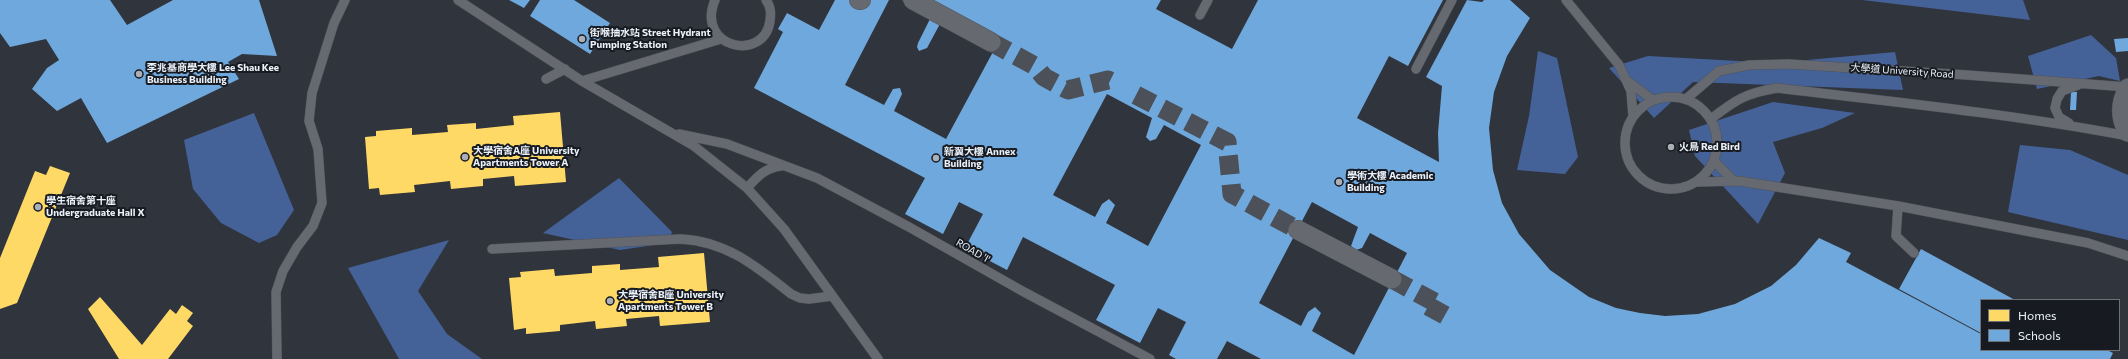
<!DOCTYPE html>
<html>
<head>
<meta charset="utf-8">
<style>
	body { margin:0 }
	#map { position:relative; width:2128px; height:359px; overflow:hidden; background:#30343c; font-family:Commissioner,sans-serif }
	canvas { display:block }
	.legend { position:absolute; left:1980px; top:299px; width:140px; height:52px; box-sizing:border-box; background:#171b21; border:1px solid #6c7178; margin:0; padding:5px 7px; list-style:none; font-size:12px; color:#ebf1fa }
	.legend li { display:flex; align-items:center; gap:8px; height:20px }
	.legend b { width:20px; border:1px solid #6c7178 }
</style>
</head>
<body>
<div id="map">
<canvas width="2128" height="359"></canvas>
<ul class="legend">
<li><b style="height:11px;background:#ffd966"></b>Homes</li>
<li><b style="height:11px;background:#6fa8dc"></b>Schools</li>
</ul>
</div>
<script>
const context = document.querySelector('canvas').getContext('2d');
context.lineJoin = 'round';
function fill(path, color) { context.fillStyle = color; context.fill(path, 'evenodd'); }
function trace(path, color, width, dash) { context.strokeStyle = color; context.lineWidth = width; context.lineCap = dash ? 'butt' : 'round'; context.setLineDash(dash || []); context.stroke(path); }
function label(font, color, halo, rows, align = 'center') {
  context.font = font + ' Commissioner,"Noto Sans TC",sans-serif'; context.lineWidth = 4; context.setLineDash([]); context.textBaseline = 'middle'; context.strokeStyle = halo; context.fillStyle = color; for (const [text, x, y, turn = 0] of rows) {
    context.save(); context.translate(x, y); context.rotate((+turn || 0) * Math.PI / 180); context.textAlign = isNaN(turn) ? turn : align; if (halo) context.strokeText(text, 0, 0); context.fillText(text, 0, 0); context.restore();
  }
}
const forest = new Path2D(`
	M 1862,0 L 2023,0 L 2030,20 Z
	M 2091,35 L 2116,58 L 2120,81 L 2099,76 L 2037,89 L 2028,56 Z
	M 1538,51 L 1557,58 L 1578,157 L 1565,174 L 1517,170 L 1529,116 Z
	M 1895,52 L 1903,90 L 1693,82 L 1654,118 L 1609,68 L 1648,56 L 1774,63 Z
	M 1773,102 L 1855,113 L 1822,128 L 1773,142 L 1785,173 L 1758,224 L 1695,156 L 1689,130 Z
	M 254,113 L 294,210 L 277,235 L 259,243 L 221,223 L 193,189 L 184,140 Z
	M 2020,145 L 2070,150 L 2128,175 L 2128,240 L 2008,212 Z
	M 619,178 L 672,232 L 668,243 L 620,250 L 543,233 Z
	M 449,240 L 418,291 L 447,334 L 482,359 L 399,359 L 348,268 Z`);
const homes = new Path2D(`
	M 560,112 L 566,182 L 515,186 L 514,176 L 483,179 L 483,186 L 451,189 L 450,181 L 414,185 L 415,192 L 380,195 L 379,188 L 369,189 L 365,137 L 376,136 L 376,131 L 412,128 L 412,135 L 448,132 L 447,125 L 476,123 L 476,129 L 514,125 L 513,116 Z
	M 50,166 L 70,173 L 17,303 L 0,309 L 0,258 L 35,171 L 46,175 Z
	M 704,253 L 710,322 L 660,326 L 659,316 L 626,319 L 627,326 L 596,329 L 595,321 L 560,325 L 560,331 L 526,334 L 526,328 L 514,330 L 509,278 L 521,277 L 520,272 L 554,269 L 555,276 L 592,273 L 592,266 L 620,264 L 620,270 L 659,267 L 658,257 Z
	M 100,297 L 142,345 L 170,309 L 176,314 L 182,305 L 193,313 L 187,321 L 193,326 L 168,359 L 119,359 L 88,309 Z`);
const schools = new Path2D(`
	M 0,0 L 110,0 L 127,25 L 173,0 L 259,0 L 277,56 L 242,54 L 228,62 L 239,79 L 107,143 L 81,98 L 57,111 L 32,89 L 47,68 L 59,60 L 46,39 L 10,47 L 0,33 Z
	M 509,0 L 530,0 L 524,8 Z
	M 540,0 L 574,0 L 610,23 L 590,54 L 530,16 Z
	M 835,0 L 889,0 L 845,85 L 884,105 L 893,89 L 900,88 L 902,94 L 894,111 L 946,139 L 994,50 L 941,22 L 927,48 L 919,51 L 917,47 L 918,43 L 931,17 L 902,0 L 1161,0 L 1156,9 L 1232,49 L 1258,0 L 1443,0 L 1408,66 L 1389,56 L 1357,118 L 1439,162 L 1438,133 L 1442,86 L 1426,77 L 1467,0 L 1482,2 L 1484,0 L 1510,0 L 1530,18 L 1507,56 L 1494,92 L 1489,128 L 1493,170 L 1502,203 L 1519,234 L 1550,270 L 1589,297 L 1616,308 L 1640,313 L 1665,316 L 1698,314 L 1735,304 L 1771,286 L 1796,265 L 1819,238 L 1851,253 L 1846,262 L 1981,334 L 1981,350 L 2107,350 L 2113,353 L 2110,359 L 1261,359 L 1227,341 L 1217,359 L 1176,359 L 1169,355 L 1186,322 L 1158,308 L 1140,343 L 1096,320 L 1115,285 L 1023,237 L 1007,270 L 965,248 L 983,214 L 959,202 L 943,234 L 905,214 L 925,178 L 754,88 L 783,32 L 778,29 L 787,13 L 819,30 ZM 1107,94 L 1152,118 L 1146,137 L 1150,141 L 1156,139 L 1164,125 L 1201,145 L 1148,246 L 1106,223 L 1115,205 L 1109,199 L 1102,204 L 1095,217 L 1053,195 ZM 1312,202 L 1358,227 L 1351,246 L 1356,250 L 1362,248 L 1370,233 L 1407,253 L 1354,355 L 1312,331 L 1321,313 L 1315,307 L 1308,312 L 1301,326 L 1259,303 Z
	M 2128,38 L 2128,51 L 2116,52 L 2114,39 Z
	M 2071,92 L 2077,92 L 2076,110 L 2070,110 Z
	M 1921,249 L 2015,300 L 1981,300 L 1981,333 L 1899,289 Z`);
const streetTunnel = new Path2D(`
	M 991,42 L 1035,66 L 1044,77 L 1068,90 L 1108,80 L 1114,83
	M 1136,95 L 1227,142 L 1232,194 L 1298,230
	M 1392,279 L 1440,305
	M 1432,319 L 1442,301`);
const lane = new Path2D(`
	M 458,0 L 582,81 L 694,146 L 747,188 L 784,229 L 878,359
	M 715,0 C 695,48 764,63 770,21 C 771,13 771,7 766,0
	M 1566,0 L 1619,65 L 1631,91 L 1633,117
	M 1200,15 L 1208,0
	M 1416,69 L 1452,0
	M 546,79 L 565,69
	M 1626,80 L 1653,100
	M 582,81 L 721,39
	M1625 143a46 46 0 1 1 92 0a46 46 0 1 1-92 0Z
	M 1686,99 L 1719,71 L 1749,65 L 1788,64 L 1967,75 L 2128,87
	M 1711,119 C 1735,100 1746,93 1777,88 C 1895,102 2012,114 2128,136
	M 2069,123 L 2059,117 L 2055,108 L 2057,99 L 2062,91 L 2078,85
	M 679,134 L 727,144 L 817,178 L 909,227 L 1024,292 L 1150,359
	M 1714,161 L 1733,180
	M 1698,182 L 1739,181 L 1898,206 L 2088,243 L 2128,256
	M 747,188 C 758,176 765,168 781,166
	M 1898,206 L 1896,236 L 1914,253
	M 492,249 L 680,239 C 726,241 756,266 791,294 L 800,298 L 809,299 L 832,296
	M 277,359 L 276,292 L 283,271 L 297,247 L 313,226 L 322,203 L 318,149 L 309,121 L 312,93 L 334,23 L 345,0`);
const street = new Path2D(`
	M 859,0 L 861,0
	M 913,0 L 991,42
	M 2128,88 C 2120,103 2119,117 2128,132
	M 1298,230 L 1392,279`);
const markers = [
	[582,39,4,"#aaafb8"],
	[139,74,4,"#aaafb8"],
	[1671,147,4,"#aaafb8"],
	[465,157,4,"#aaafb8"],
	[936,158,4,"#aaafb8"],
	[1339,182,4,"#aaafb8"],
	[38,207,4,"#aaafb8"],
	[610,301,4,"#aaafb8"]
];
const poiNames = [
	["街喉抽水站 Street Hydrant",590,33],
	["Pumping Station",590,45],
	["李兆基商學大樓 Lee Shau Kee",147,68],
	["Business Building",147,80],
	["火鳥 Red Bird",1679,147],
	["大學宿舍A座 University",473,151],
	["Apartments Tower A",473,163],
	["新翼大樓 Annex",944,152],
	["Building",944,164],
	["學術大樓 Academic",1347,176],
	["Building",1347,188],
	["學生宿舍第十座",46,201],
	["Undergraduate Hall X",46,213],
	["大學宿舍B座 University",618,295],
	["Apartments Tower B",618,307]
];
const streetNames = [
	["大學道 University Road",1902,71,4],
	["ROAD 'I'",973,251,30]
];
fill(forest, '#446298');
fill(homes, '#ffd966');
fill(schools, '#6fa8dc');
trace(streetTunnel, '#4c5058', 19, [19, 10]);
trace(lane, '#50535a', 10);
trace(street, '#50535a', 20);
trace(lane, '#666a70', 9);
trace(street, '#666a70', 19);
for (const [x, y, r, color] of markers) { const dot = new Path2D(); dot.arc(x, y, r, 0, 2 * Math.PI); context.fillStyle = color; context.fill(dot); trace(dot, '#171b21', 1.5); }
label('bold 10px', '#ebf1fa', '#171b21', poiNames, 'left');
label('10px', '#ebf1fa', '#171b21', streetNames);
</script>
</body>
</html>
